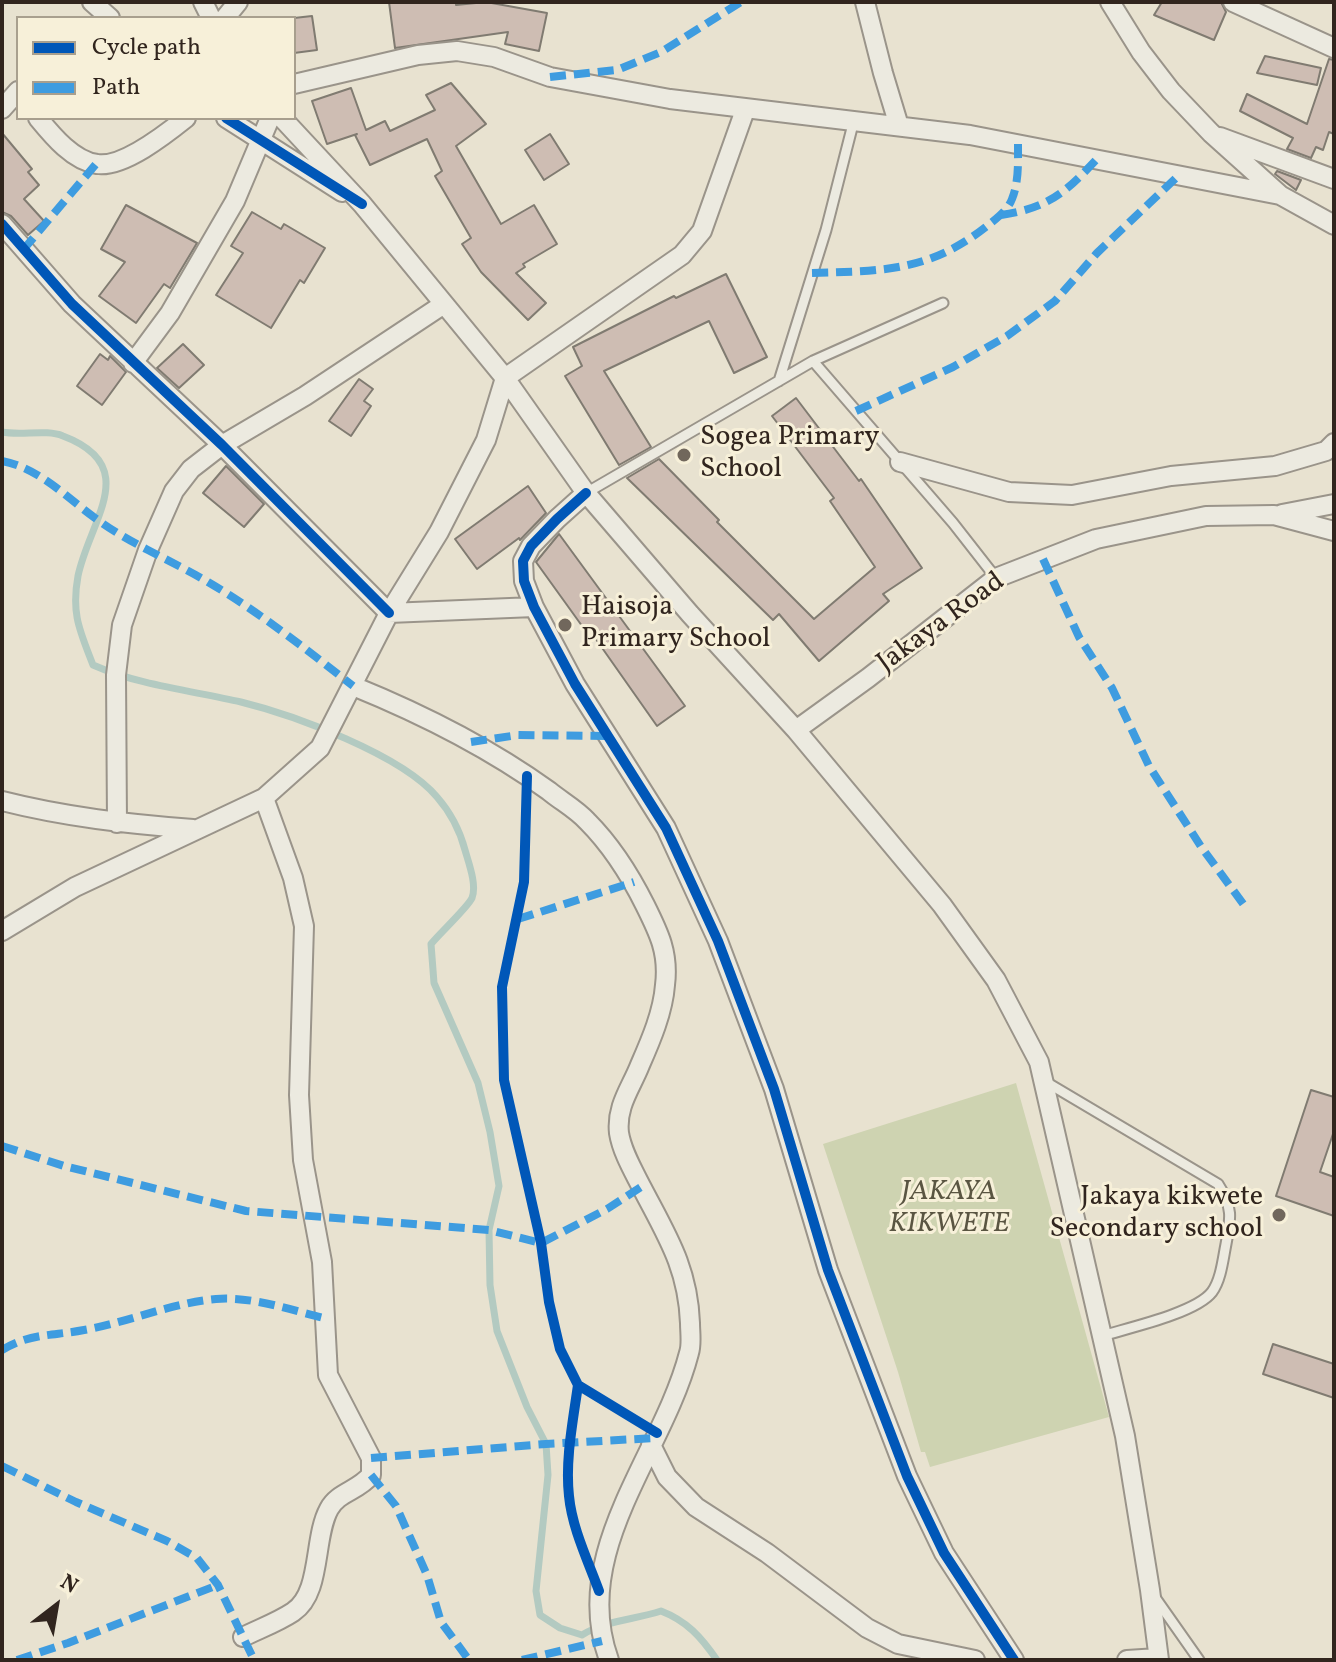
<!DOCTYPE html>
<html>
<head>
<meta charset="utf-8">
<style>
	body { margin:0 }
	#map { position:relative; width:1336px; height:1662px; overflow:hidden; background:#e8e2d0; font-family:Vollkorn,serif }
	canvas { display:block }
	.frame { position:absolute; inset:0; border:4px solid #31251e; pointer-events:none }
	.legend { position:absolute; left:16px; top:16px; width:280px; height:104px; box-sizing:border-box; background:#f7f0d9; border:2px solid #a89f8e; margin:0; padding:10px 14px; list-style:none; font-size:24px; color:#31251e }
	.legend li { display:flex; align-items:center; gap:16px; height:40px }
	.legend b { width:40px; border:2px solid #a89f8e }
	.north { position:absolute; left:16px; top:1566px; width:80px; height:80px; -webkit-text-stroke:6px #f7f0d9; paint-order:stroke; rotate:31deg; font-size:22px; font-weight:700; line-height:32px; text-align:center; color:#31251e }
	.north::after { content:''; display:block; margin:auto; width:28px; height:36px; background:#31251e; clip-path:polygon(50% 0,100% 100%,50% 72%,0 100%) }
</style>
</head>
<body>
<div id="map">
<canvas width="1336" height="1662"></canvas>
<div class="frame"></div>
<ul class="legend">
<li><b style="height:10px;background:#0057b8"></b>Cycle path</li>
<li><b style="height:10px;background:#3e9ce0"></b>Path</li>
</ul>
<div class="north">N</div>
</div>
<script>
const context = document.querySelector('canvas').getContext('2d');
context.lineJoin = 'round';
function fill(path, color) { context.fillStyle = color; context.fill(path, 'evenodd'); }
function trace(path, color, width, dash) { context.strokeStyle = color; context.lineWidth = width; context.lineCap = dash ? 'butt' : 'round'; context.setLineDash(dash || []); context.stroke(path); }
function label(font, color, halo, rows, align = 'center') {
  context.font = font + ' Vollkorn,serif'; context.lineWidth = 6; context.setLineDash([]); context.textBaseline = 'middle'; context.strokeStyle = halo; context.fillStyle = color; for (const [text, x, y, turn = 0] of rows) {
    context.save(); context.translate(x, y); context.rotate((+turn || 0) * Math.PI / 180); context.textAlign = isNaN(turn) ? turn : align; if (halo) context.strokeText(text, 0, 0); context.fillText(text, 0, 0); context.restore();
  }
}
const green = new Path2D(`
	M 1016,1083 L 1109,1417 L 930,1467 L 925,1452 L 921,1452 L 898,1372 L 823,1144 Z`);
const stream = new Path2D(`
	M 2,432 C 21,436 46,429 63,436 C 143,466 89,521 78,576 C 71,614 80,631 93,665 C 138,685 193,691 241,702 C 294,715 402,755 437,797 C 451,813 460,831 465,850 C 469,864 477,885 472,898 C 468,907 439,934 431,944 L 434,983 L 478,1083 L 490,1132 L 499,1186 L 489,1230 L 490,1285 L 497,1331 L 527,1407 L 546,1444 L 548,1475 L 536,1591 L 540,1615 L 560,1628 L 582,1635 C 606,1620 634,1620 661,1611 C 687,1621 701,1637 717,1660`);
const building = new Path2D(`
	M 389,2 L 456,2 L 456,5 L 486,2 L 547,13 L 539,51 L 505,44 L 508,32 L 395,48 Z
	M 1162,2 L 1221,2 L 1226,12 L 1214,40 L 1154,15 Z
	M 312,16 L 317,50 L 294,53 L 294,18 Z
	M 1265,56 L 1321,68 L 1317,85 L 1257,73 Z
	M 1329,59 L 1334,60 L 1334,134 L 1329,132 L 1323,150 L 1316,147 L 1311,158 L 1287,149 L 1293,138 L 1240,111 L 1247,94 L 1307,124 Z
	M 451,83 L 486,124 L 456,146 L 501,224 L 534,205 L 557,244 L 523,264 L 525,267 L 516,273 L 546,303 L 528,320 L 481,272 L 462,244 L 471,238 L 435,176 L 442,171 L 427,139 L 370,165 L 355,135 L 357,134 L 327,144 L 312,101 L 351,88 L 366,130 L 385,121 L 390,131 L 435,110 L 426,95 Z
	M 2,133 L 32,169 L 28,172 L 39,185 L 24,199 L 44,221 L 28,235 L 11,216 L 2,212 Z
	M 550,134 L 569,164 L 544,180 L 525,150 Z
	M 1277,171 L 1301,180 L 1296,190 L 1275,174 Z
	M 126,205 L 197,243 L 170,288 L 164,284 L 136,323 L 99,296 L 125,262 L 101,249 Z
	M 252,212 L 281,229 L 284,224 L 325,248 L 304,283 L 300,280 L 271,328 L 216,295 L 243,253 L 231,246 Z
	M 726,274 L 767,357 L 734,373 L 709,321 L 604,371 L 651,447 L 619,465 L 565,376 L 582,366 L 573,347 L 674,296 L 676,298 Z
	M 183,344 L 204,365 L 179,388 L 157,368 Z
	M 100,354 L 108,360 L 110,356 L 126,372 L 102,405 L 77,386 Z
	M 359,379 L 373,389 L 364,401 L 371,406 L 351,436 L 329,421 Z
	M 796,398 L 859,481 L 861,479 L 922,568 L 883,594 L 889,601 L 819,661 L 779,614 L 773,620 L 627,478 L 659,459 L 719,520 L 717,522 L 814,619 L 875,567 L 830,501 L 834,498 L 772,416 Z
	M 226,466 L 264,504 L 244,527 L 203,493 Z
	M 528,486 L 546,513 L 520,540 L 519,538 L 477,569 L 455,539 Z
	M 559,534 L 685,706 L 657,726 L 593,635 L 590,637 L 536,562 Z
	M 1311,1090 L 1334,1097 L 1334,1131 L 1320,1172 L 1334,1177 L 1334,1216 L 1276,1196 Z
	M 1273,1344 L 1334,1364 L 1334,1398 L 1263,1374 Z`);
const service = new Path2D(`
	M 813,361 L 953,523 L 996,578
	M 779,381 L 826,230 L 854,120
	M 586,493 L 813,361 L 943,303
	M 1046,1082 L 1218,1184 C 1233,1207 1231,1218 1226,1244 C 1223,1259 1221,1280 1212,1292 C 1196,1313 1128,1328 1102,1336
	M 1154,1596 L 1199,1660`);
const minor = new Path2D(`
	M 92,2 L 110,18
	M 203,2 L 211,18
	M 865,2 L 883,73 L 899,126
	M 1110,2 L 1141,52 L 1171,91 L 1211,133 L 1280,195 L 1334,225
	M 1233,2 L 1334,48
	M 225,18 L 238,2
	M 294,84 L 418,55 L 457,51 L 494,57 L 550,77 L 670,99 L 970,135 L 1280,195
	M 2,109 L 18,91
	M 38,118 C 52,135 73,161 97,164 C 123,168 166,134 186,118
	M 226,118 L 342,192
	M 282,118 L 362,204 L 505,378 L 586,493 L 690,614 L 796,730 L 942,905 L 996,980 L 1039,1062 L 1125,1436 L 1150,1590 L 1159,1660
	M 1220,137 L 1334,179
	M 2,224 L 72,304 L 222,445 L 389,613 L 534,607
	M 133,363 L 170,313 L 235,201 L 270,118
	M 900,462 L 1009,492 L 1072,495 L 1171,476 L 1275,466 L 1326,451 L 1334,443
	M 586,493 L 557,519 L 531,546 L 523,561 L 524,581 L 534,607 L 575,684 L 666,828 L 718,941 L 774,1089 L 828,1270 L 907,1476 L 944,1553 L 1014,1660
	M 1282,514 L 1334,504
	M 353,686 C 422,714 488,747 549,791 C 561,801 576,809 587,821 C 610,844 630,875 645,905 C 659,933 669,953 665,985 C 663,1012 651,1040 640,1065 C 631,1088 616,1106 619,1133 C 622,1152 634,1172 642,1188 C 667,1236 688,1268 690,1323 C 690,1333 692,1344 689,1353 C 663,1454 569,1551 609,1660
	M 796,730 L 868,678 L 996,578 L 1096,539 L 1206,516 L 1274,515 L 1334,531
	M 2,801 C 65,817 128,824 193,829
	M 117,823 L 116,675 L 122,625 L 148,550 L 174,491 L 191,469 L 222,445 L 305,396 L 444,304
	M 2,931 L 75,887 L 264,798 L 320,748 L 389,613 L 439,532 L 486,440 L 505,378 L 682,255 L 702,231 L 745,110
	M 651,1445 L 667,1477 L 696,1507 L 767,1553 L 867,1628 L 898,1644 L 975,1660
	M 243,1637 C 259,1629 278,1622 293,1612 C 322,1593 313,1538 329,1509 C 338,1492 358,1491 371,1475 L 371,1458 L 328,1375 L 322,1262 L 303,1160 L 299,1095 L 304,926 L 293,878 L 264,798
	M 1127,1660 L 1158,1658`);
const quiet = new Path2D(`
	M 550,77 L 617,70 L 661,52 L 741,2
	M 1001,215 C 1048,208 1065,193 1097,159
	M 23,250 L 96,164
	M 812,273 C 881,271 929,272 987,226 C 996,219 1008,210 1012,199 C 1019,182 1018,162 1018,144
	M 856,411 L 953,367 L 1007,336 L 1055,301 L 1097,253 L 1178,176
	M 2,461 C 39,468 66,497 95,518 C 130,544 171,560 208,582 C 259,612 306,649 353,686
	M 1043,559 L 1079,637 L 1112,688 L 1149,766 L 1202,848 L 1244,905
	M 471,742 L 518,735 L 608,736
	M 518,919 L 634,882
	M 2,1146 L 64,1166 L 246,1211 L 489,1230 L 541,1243 L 607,1209 L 641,1187
	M 2,1350 C 30,1333 53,1336 84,1330 C 129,1322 171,1303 216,1299 C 251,1296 291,1310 324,1318
	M 371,1458 L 546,1444 L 655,1438
	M 2,1466 L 76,1502 L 167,1541 L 197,1558 L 218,1585 L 254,1660
	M 371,1475 L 396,1506 L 427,1575 L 441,1622 L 469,1660
	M 17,1660 L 68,1643 L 218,1585
	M 522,1660 L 602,1641`);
const cycleway = new Path2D(`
	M 226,118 L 362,204
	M 2,224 L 72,304 L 222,445 L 389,613
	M 586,493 L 557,519 L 531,546 L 523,561 L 524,581 L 534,607 L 575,684 L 666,828 L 718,941 L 774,1089 L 828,1270 L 907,1476 L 944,1553 L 1014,1660
	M 527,776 L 524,882 L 502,987 L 504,1080 L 541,1243 L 549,1302 L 560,1349 L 578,1385 L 657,1433
	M 578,1385 C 573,1421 565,1460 569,1496 C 572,1528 588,1561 599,1591`);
const markers = [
	[684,455,8,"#71675c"],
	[565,625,8,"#71675c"],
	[1279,1215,8,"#71675c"]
];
const poiNames = [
	["Sogea Primary",700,439],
	["School",700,471],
	["Haisoja",581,609],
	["Primary School",581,641],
	["Jakaya kikwete",1263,1199,"right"],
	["Secondary school",1263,1231,"right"]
];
const streetNames = [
	["Jakaya Road",942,624,-36]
];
const parkNames = [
	["JAKAYA",949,1194],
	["KIKWETE",949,1226]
];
fill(green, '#ced3b1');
trace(stream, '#b3cac1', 7);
fill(building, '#cebdb3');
trace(building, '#807b71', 2);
trace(service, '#9a948a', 13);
trace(minor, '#9a948a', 22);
trace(service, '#eceae0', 9);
trace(minor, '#eceae0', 18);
trace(quiet, '#3e9ce0', 8, [16, 8]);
trace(cycleway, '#0057b8', 10);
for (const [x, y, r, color] of markers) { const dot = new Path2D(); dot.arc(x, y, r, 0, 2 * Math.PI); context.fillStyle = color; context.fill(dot); trace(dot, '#f7f0d9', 3); }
label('28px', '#31251e', '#f7f0d9', poiNames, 'left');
label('28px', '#31251e', '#f7f0d9', streetNames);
label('italic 28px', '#5a5542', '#f7f0d9', parkNames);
</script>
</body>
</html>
